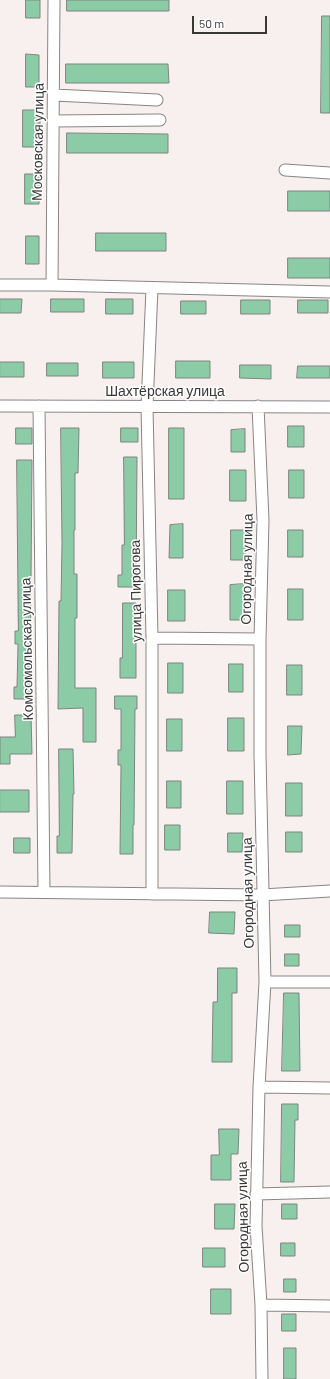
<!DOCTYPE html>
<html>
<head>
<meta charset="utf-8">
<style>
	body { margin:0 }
	#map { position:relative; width:330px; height:1379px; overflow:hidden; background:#f7f0ef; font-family:Barlow,sans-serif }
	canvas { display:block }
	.scale { position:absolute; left:192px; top:16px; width:75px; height:18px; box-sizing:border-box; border:2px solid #393636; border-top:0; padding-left:5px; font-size:12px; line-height:14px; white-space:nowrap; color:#393636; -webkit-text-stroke:3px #fff; paint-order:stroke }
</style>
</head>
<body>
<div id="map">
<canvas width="330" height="1379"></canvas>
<div class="scale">50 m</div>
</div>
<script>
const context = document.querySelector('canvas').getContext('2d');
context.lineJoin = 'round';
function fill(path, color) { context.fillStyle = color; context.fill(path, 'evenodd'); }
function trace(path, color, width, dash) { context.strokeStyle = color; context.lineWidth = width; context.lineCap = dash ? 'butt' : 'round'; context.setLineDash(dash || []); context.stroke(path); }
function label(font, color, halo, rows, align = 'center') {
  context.font = font + ' Barlow,sans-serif'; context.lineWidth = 3; context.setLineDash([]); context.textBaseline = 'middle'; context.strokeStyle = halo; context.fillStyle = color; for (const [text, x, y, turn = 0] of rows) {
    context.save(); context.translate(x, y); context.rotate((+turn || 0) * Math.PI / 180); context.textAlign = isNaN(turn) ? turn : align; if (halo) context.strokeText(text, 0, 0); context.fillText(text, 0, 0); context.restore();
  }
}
const building = new Path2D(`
	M 26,0 L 40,0 L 40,18 L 26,18 Z
	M 67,0 L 169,0 L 169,11 L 67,11 Z
	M 322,16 L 330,16 L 330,113 L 321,113 Z
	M 26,54 L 39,55 L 39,87 L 26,87 Z
	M 66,64 L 168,64 L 169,83 L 66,83 Z
	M 23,110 L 40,110 L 40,147 L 23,147 Z
	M 67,133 L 168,134 L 168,153 L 67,153 Z
	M 25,174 L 40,174 L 39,204 L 25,204 Z
	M 288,191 L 330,191 L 330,211 L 288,211 Z
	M 96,233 L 166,233 L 166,251 L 96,251 Z
	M 26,236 L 39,236 L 39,264 L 26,264 Z
	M 288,258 L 330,258 L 330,278 L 288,278 Z
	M 0,299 L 22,299 L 21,313 L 0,313 Z
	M 51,299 L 84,299 L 84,312 L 51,312 Z
	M 106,299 L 133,299 L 133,314 L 106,314 Z
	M 241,300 L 270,300 L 270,314 L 241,314 Z
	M 298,300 L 328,300 L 328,313 L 298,313 Z
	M 181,301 L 206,301 L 206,314 L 181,314 Z
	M 176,361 L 210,361 L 210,378 L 176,378 Z
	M 0,362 L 24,362 L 24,377 L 0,377 Z
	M 103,362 L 134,362 L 134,378 L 103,378 Z
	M 47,363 L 78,363 L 78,376 L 47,376 Z
	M 240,365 L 271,365 L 271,379 L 240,378 Z
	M 298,366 L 330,366 L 330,378 L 297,378 Z
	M 288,426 L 304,426 L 304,447 L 288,447 Z
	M 16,428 L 32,428 L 32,444 L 16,444 Z
	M 61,428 L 79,428 L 78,473 L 75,473 L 75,530 L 74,530 L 74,574 L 77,574 L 77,618 L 75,618 L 75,688 L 96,688 L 96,742 L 83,742 L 83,708 L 58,709 L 59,601 L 61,601 L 62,544 Z
	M 121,428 L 138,428 L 138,442 L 121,442 Z
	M 169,428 L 184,428 L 184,499 L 169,499 Z
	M 245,429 L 245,452 L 231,452 L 231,430 Z
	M 124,457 L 137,457 L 136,587 L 118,587 L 118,575 L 122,575 L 122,545 L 124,545 Z
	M 17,460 L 32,460 L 30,699 L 14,699 L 14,687 L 17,687 L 18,644 L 15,644 L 15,631 L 18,631 Z
	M 230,470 L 246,470 L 246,501 L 230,501 Z
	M 289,470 L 304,470 L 304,498 L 289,498 Z
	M 183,524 L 183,558 L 169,558 L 170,525 Z
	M 231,530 L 245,530 L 245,560 L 231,560 Z
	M 288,530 L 303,530 L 303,557 L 288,557 Z
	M 244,584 L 244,620 L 230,620 L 230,585 Z
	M 288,589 L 303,589 L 303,620 L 288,620 Z
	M 168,590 L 185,590 L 185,621 L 168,621 Z
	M 123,603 L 136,603 L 136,678 L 120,678 L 120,658 L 122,658 Z
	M 168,663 L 183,663 L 183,693 L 168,693 Z
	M 229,664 L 243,664 L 243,692 L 229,692 Z
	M 287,665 L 302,665 L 302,695 L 287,695 Z
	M 115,696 L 137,696 L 137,709 L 135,709 L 134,825 L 133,825 L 133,854 L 120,854 L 121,765 L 118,765 L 118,750 L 121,750 L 121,709 L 115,709 Z
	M 15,715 L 31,715 L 32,754 L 10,754 L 10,764 L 0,764 L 0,737 L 15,737 Z
	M 228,718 L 244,718 L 244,751 L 228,751 Z
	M 167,719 L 182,719 L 182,751 L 167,751 Z
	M 288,726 L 302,726 L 301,754 L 288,755 Z
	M 59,749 L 73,749 L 74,794 L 73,794 L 72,853 L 57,853 L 57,836 L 59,836 Z
	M 167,781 L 181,781 L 181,808 L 167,808 Z
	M 227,781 L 243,781 L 243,814 L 227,814 Z
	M 286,783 L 302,783 L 302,816 L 286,816 Z
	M 0,790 L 29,790 L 29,812 L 0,812 Z
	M 165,825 L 180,825 L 180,850 L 165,850 Z
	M 286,832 L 302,832 L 302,852 L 286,852 Z
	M 228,833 L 243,833 L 242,852 L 228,852 Z
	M 14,838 L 30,838 L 30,853 L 14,853 Z
	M 210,912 L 235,912 L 234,934 L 209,933 Z
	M 285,925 L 300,925 L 300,937 L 285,937 Z
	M 285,954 L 299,954 L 299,966 L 285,966 Z
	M 218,968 L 237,968 L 237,993 L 232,993 L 232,1062 L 212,1062 L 213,1002 L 217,1002 Z
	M 284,993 L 299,993 L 300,1071 L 282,1071 Z
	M 282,1104 L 298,1104 L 298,1120 L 295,1120 L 294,1182 L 281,1182 Z
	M 219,1129 L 239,1129 L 238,1154 L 231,1154 L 231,1180 L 211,1180 L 211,1155 L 219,1155 Z
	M 215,1204 L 235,1204 L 234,1229 L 215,1229 Z
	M 282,1204 L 297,1204 L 297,1219 L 282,1219 Z
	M 281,1243 L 295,1243 L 295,1256 L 281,1256 Z
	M 203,1248 L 225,1248 L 225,1267 L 203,1267 Z
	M 284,1279 L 296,1279 L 296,1292 L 284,1292 Z
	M 211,1289 L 231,1289 L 231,1314 L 211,1314 Z
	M 282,1314 L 296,1314 L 296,1331 L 282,1331 Z
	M 284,1348 L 296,1348 L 296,1379 L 284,1379 Z`);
const minor = new Path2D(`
	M 54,95 L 157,100
	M 53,121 L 160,120
	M 285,170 L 330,173
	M 0,285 L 52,285 L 330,292
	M 52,285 L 54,0
	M 0,406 L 330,407
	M 39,406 L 44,892
	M 258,406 L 263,520 L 260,639 L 260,755 L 265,982 L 259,1087 L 256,1226 L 261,1305 L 262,1379
	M 152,638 L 260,639
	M 0,892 L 262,895 L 330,891
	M 152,894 L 152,638 L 147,407 L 152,288
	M 265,982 L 330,982
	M 259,1087 L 330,1088
	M 256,1194 L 330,1192
	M 261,1305 L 330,1306`);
const streetNames = [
	["Московская улица",38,142,-89],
	["Шахтёрская улица",165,391],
	["Огородная улица",247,569,-89],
	["улица Пирогова",136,591,-91],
	["Комсомольская улица",27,649,-91],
	["Огородная улица",248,893,-91],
	["Огородная улица",243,1217,-91]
];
fill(building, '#8bcba5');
trace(building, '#808481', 1);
trace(minor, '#8a8584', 13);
trace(minor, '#fff', 11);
label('14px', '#393636', '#fff', streetNames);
</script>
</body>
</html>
